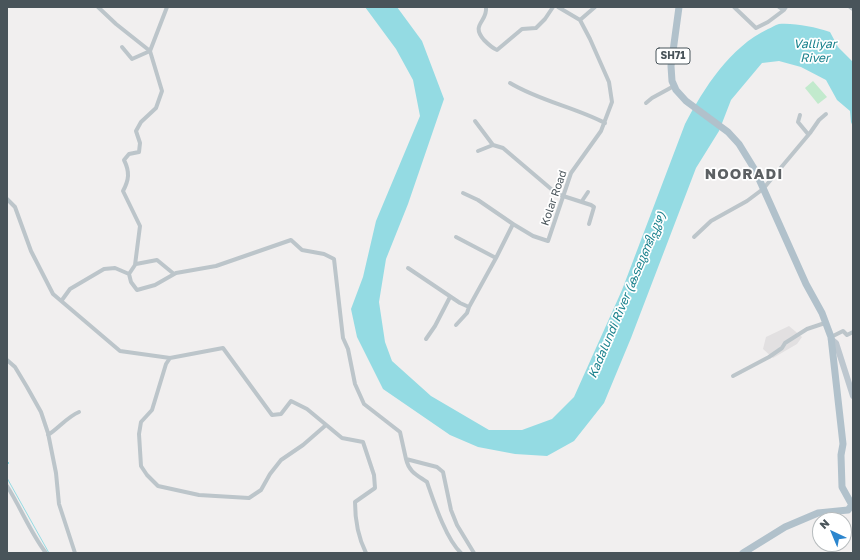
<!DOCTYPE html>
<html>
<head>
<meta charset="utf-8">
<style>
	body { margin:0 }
	#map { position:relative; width:860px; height:560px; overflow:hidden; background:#f1efef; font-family:"Golos Text",sans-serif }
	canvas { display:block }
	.frame { position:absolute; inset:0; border:8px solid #49545a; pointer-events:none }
	.north { position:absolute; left:812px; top:512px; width:40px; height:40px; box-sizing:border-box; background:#fff; border:1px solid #b6bbbd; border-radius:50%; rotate:316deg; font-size:11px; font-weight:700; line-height:16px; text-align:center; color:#49545a }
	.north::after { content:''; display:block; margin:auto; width:14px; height:18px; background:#2c86ce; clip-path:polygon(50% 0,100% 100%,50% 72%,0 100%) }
</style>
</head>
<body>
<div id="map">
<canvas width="860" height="560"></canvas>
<div class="frame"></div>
<div class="north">N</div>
</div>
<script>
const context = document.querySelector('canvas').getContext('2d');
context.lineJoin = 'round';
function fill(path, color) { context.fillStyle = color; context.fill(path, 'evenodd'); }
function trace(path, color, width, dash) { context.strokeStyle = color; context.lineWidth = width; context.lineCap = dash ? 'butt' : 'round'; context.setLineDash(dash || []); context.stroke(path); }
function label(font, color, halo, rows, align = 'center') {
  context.font = font + ' "Golos Text","Noto Sans Malayalam",sans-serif'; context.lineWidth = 3.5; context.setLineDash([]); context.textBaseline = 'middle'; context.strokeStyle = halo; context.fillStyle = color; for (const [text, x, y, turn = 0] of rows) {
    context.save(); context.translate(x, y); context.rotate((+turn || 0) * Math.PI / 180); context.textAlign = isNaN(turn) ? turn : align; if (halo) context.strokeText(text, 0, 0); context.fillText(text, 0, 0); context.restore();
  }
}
const education = new Path2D(`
	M 789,326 L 802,337 L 797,344 L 773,358 L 763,349 L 766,337 Z`);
const green = new Path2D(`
	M 813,81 L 827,97 L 818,104 L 805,88 Z`);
const water = new Path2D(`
	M 365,7 L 397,7 L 422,41 L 444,99 L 408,204 L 386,259 L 379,302 L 385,342 L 392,361 L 431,396 L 489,430 L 522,430 L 552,419 L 574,397 L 622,290 L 685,124 C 704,88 730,47 768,29 C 771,28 775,25 779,24 C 796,23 814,27 830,32 L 838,47 L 853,62 L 853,127 L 851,122 L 850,111 L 837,100 L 826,80 L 801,67 L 779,61 L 762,63 L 731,100 L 719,131 L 696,168 L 631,338 L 604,403 L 574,441 L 547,456 L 515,454 L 478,447 L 450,435 L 383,389 L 357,337 L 351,309 L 363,277 L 376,221 L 420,116 L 413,80 L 396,49 Z`);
const stream = new Path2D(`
	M 7,461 L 9,463 L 7,465
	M 7,478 L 49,553`);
const minor = new Path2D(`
	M 98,7 L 116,24 L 150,51
	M 486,7 C 488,22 470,24 484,40 C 488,44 492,48 497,50 L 522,29 L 536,28 L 545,19 L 553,7
	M 558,7 L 580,20 L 595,7
	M 734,7 L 756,28 L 768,22 L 784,10
	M 779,7 L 784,10 L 786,7
	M 850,7 L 853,9
	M 122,47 L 132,59 L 150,51
	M 510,83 C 540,101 574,107 605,123
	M 646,103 L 652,98 L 674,86
	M 800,115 L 798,122 L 808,134
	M 475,121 L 493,145
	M 478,151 L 493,145 L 503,148 L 557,194 L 591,205 L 594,207 L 589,224
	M 463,193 L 478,200 L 513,224
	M 7,199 L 15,207 L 31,251 L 53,294 L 120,351 L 170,358 L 223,348 L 272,415 L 281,414 L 291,401 L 307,409 L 342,438 L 363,442 L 374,475 L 375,488 L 355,502 C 355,519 358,537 366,553
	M 582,201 L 588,192
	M 456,237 L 496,258
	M 694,237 L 711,221 L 747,201 L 763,189 L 810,133 L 819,120 L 826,114
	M 136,264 L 157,260 L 174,274
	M 408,268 L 460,303 L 469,307 L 496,258 L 513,224 L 533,236 L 548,241 L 571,173 L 601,131 L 612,102 L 609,82 L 590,39 L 580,20
	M 129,274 L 131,282 L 137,290 L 155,285 L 176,273 L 216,266 L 291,240 L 302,250 L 324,254 L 334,259 L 343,338 L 348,349 L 355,384 L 364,404 L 400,432 L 406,459 L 437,467 L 443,472 L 451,510 L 457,525 L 474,553
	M 129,274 L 135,265 L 140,226 L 123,191 C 129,180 130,172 124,160 L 129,154 L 139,152 L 140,143 L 136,131 L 141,122 L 156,108 L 162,91 L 150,51 L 167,7
	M 62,300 L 70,289 L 104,269 L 115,268 L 129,274
	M 456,325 L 467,313 L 469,307
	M 831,337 L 843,331 L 847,335 L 853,332
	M 426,339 L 435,326 L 450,297
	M 170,358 L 166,364 L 152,410 L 141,422 L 139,434 L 141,466 L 147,475 L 158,486 L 199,495 L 249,498 L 261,490 L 270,474 L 281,460 L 303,445 L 326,425
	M 7,360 L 15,367 L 27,387 L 41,412 L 48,433 L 56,473 L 59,504 L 75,553
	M 733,376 L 769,357 L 782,348 L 785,343 L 807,329 L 825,323
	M 48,435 C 59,428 67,417 79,412
	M 406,459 C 409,472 417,475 427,482 C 434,502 446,539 461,553
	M 7,486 C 21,508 30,532 46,553`);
const secondary = new Path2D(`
	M 831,339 L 836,343 L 853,396`);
const primary = new Path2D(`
	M 679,7 L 671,66 L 672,81 L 676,90 L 686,101 L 728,132 L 739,144 L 755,170 L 806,284 L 822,313 L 831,337 L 843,444 L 841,455 L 842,487 L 852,505 L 848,510 L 818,513 L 785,527 L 743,553`);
const shields = [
	[673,56,34]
];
const shieldNames = [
	["SH71",673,56]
];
const streetNames = [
	["Kolar Road",554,198,-71]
];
const waterNames = [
	["Valliyar",815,44],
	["River",815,58],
	["Kadalundi River (കടലുണ്ടിപ്പുഴ)",627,295,-67]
];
const districtNames = [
	["NOORADI",744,174]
];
fill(education, '#e2e0e1');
fill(green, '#c2eacd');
fill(water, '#94dbe3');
trace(stream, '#94dbe3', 1);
trace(minor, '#bcc5ca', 4);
trace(secondary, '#bdc7cf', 6);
trace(primary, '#b1c1cb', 7);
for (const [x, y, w] of shields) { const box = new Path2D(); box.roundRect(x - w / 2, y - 8, w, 16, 3); context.fillStyle = '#fff'; context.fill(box); trace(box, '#49545a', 1); }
label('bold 10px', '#49545a', null, shieldNames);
label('11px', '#49545a', '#fff', streetNames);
label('italic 12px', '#1a828d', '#fff', waterNames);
context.letterSpacing = '1px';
label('bold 15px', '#5c6063', '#fff', districtNames);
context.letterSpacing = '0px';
</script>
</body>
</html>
